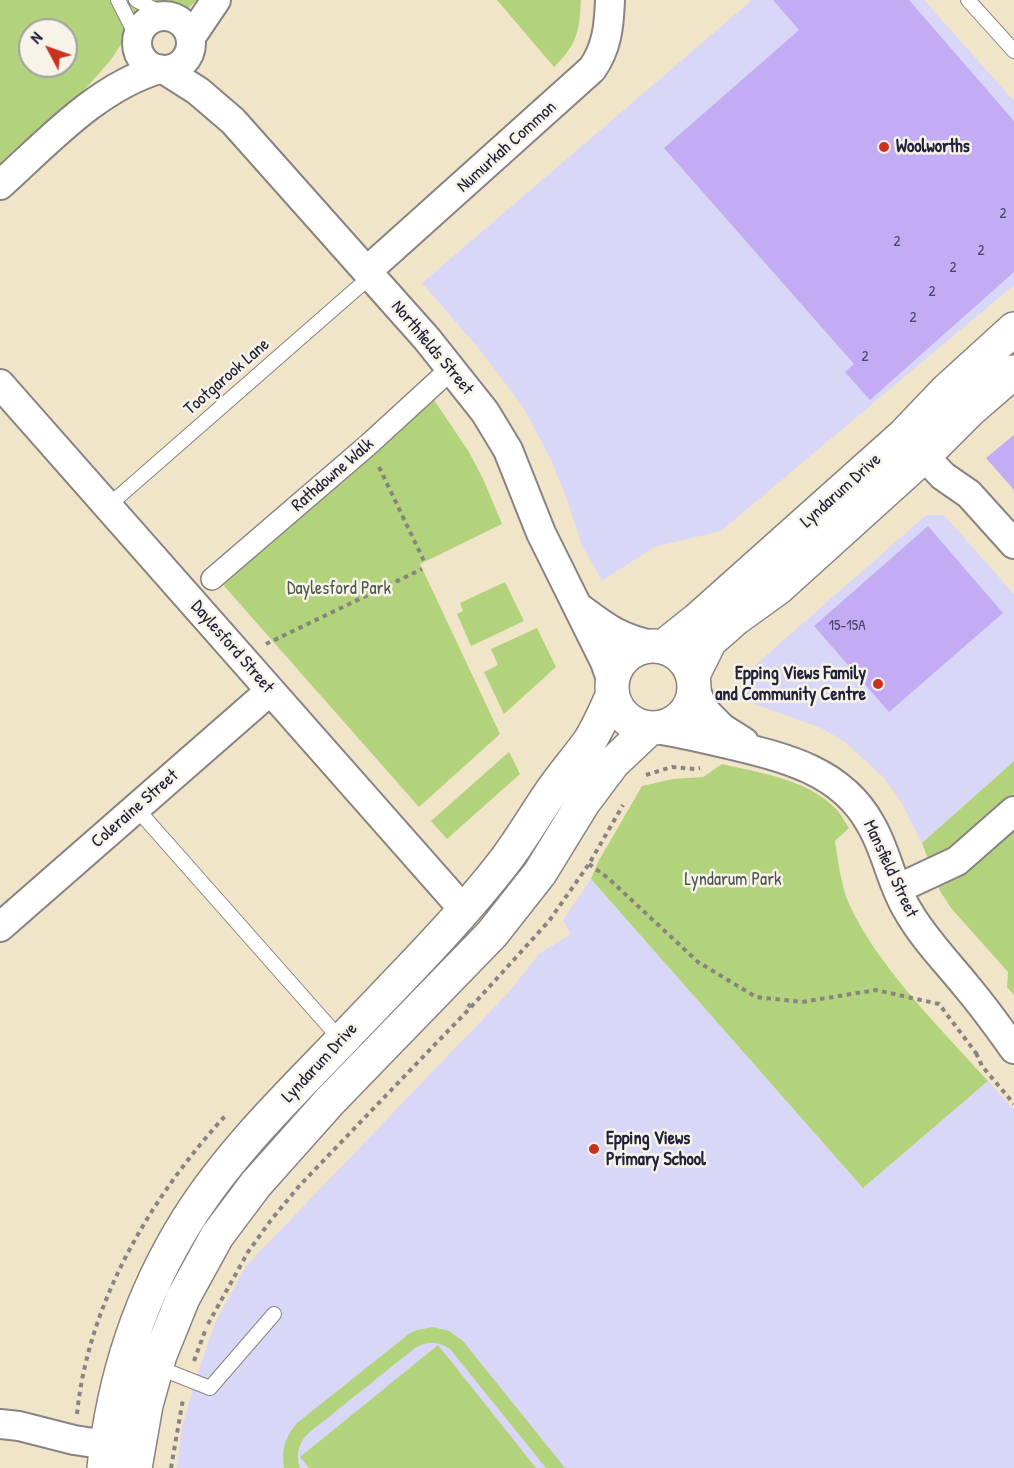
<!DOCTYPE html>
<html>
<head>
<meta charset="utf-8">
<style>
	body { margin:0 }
	#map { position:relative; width:1014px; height:1468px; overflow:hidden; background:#f0e4c9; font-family:"Patrick Hand",sans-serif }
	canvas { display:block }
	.north { position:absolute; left:18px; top:18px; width:60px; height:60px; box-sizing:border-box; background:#f7f3e8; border:2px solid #a29fa3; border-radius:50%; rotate:311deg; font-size:16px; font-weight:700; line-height:24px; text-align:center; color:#22223b }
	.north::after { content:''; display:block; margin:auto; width:21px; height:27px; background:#c8321e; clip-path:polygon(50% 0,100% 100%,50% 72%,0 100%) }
</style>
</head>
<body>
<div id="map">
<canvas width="1014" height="1468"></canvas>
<div class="north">N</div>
</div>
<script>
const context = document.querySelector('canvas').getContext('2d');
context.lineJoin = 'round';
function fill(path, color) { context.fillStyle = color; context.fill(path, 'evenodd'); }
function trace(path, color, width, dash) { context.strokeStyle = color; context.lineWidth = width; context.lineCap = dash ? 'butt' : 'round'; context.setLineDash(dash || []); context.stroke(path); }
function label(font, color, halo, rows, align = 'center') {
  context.font = font + ' "Patrick Hand",sans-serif'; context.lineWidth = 5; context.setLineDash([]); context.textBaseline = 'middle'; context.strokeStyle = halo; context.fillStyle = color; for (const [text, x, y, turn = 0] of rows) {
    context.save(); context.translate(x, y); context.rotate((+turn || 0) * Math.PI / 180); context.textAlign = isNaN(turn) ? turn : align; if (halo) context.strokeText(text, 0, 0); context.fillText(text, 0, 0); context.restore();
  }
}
const built = new Path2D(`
	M 752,0 L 924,0 L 1014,101 L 1014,285 L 721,531 L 654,547 L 602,581 L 582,545 L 568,502 L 551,460 L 523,407 L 480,350 L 422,283 Z
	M 926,515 L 944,515 L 1014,594 L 1014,761 L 922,843 L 900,800 L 883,777 L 845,742 L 821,728 L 746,701 L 740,694 L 744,675 Z
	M 591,879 L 863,1188 L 988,1081 L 1014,1110 L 1014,1468 L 177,1468 L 182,1428 L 196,1378 L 216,1321 L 246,1266 L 508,993 L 539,954 L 571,934 L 563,920 Z`);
const green = new Path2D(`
	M 0,0 L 197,0 L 181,15 L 158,11 L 122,43 L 110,61 L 0,185 ZM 30,30 L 66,30 L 66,66 L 30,66 Z
	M 497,0 L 581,0 C 579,32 578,43 554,67 Z
	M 430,394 L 469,452 L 484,481 L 502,524 L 420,564 L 500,734 L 419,807 L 218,579 Z
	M 505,582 L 524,621 L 471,646 L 457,614 L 463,611 L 460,603 Z
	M 537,628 L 556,667 L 504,714 L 484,672 L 498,665 L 491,649 Z
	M 509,752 L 520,774 L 447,839 L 431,821 Z
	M 1014,761 L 1014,995 L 1007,987 L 1008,972 L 951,908 L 940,891 L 922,843 Z
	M 722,764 C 760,773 807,779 836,809 C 841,814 845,822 849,828 L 835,841 C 838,861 841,885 849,904 C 878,967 941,1029 988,1081 L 863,1188 L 591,879 L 598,862 L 642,786 L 673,779 L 703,777 Z
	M 433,1327 L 449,1331 L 463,1341 L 565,1468 L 546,1468 L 450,1349 C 438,1341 428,1341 415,1348 L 310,1432 C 299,1441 295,1454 300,1468 L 284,1468 C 281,1450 285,1437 297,1423 L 410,1333 L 417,1330 Z
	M 438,1345 L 536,1468 L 309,1468 L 300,1457 Z`);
const building = new Path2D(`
	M 773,0 L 909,0 L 1014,121 L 1014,272 L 870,400 L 845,372 L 854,364 L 664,148 L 799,30 Z
	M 1014,435 L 1014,490 L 986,458 Z
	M 928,526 L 1003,613 L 889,712 L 814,626 Z`);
const path = new Path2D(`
	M 379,467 L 424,561
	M 266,644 L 422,569
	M 646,775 L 672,767 L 695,769 L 700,768
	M 589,864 L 608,878 L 698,962 L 756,997 L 802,1002 L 876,990 L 939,1004 L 976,1053 L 980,1050
	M 471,1007 L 549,921 L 589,864 L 623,805
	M 976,1053 L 982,1066 L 1014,1104
	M 208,1324 L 248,1252 L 271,1220 L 300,1185 L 471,1007 L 466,1002
	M 194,1361 L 205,1331
	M 77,1414 C 88,1303 151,1197 225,1116
	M 171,1468 L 183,1399`);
const service = new Path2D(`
	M 118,0 L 137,37
	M 136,0 L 165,15
	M 968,0 L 1014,51
	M 108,506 L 371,276
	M 136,808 L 341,1040
	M 157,1367 L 210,1388 L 274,1314`);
const pedestrian = new Path2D(`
	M 212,579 L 368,445 L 452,368`);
const minor = new Path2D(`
	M137 43a27 27 0 1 1 54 0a27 27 0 1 1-54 0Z
	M 191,37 L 216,0
	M 165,70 L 198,91 L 233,121 L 427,339 L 485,412 L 508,450 L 541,533 L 605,662 L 612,682
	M 0,185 C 48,142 96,88 159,69
	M 367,271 L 592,69 C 607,48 609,26 610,0
	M 0,384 L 464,910
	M 924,456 L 943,476 L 969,494 L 1014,544
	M 581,609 C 609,630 620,638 655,646
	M 695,688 L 703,709 L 722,728 L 744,742
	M 656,729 C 681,733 706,739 732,745 C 786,758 841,771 870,823 C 887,851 891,884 908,911 C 924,939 947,962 967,987 C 984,1007 999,1028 1014,1049
	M 897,889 L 957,861 L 1014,811
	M 0,927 L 270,691
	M 0,1424 L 19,1426 L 74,1440 L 107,1445`);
const tertiary = new Path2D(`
	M612 687a41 41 0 1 1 82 0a41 41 0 1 1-82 0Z
	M 663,647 L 698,619 L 904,435 L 947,390 L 1014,329
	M 693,675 L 710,641 L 735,619 L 778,588 L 924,456 L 969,411 L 1014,372
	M 104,1468 C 113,1380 141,1294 188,1219 C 230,1152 290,1094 345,1037 C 399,980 456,924 504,862 C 520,841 534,817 549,795 C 561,777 576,760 589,742 C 598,728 605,712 612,696
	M 135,1468 L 146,1405 L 160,1355 L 183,1298 L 217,1236 L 256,1184 L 330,1101 L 492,934 L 540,873 L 583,803 L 613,763 L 649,729`);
const markers = [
	[884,147,6,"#c8321e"],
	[878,684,6,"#c8321e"],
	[594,1149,6,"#c8321e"]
];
const numberNames = [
	["2",1003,214],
	["2",897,242],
	["2",981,251],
	["2",953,268],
	["2",932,292],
	["2",913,318],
	["2",865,357],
	["15-15A",847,626]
];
const streetNames = [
	["Numurkah Common",507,147,-42],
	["Northfields Street",432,348,50],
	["Tootgarook Lane",227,377,-41],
	["Rathdowne Walk",333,475,-41],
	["Lyndarum Drive",841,491,-42],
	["Daylesford Street",232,647,49],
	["Coleraine Street",135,809,-41],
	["Mansfield Street",890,869,65],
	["Lyndarum Drive",320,1063,-47]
];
const poiNames = [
	["Woolworths",896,147],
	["Epping Views Family",866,674,"right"],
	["and Community Centre",866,695,"right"],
	["Epping Views",606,1139],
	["Primary School",606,1160]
];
const parkNames = [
	["Daylesford Park",339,589],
	["Lyndarum Park",733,880]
];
fill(built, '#d9d7f8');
fill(green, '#b2d37b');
fill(building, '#c3acf3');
trace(service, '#898382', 16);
trace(pedestrian, '#898382', 24);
trace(minor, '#898382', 32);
trace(tertiary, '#898382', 36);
trace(path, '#898382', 4, [4.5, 4.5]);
trace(service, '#fff', 14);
trace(pedestrian, '#fff', 21);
trace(minor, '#fff', 28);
trace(tertiary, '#fff', 33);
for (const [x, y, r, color] of markers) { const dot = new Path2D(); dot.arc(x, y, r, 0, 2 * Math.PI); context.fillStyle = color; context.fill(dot); trace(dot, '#f7f3e8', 2); }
label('15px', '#4a4469', null, numberNames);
label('18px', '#22223b', '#f7f3e8', streetNames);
label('bold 18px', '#22223b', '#f7f3e8', poiNames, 'left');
label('18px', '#4d574e', '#f7f3e8', parkNames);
</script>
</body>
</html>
